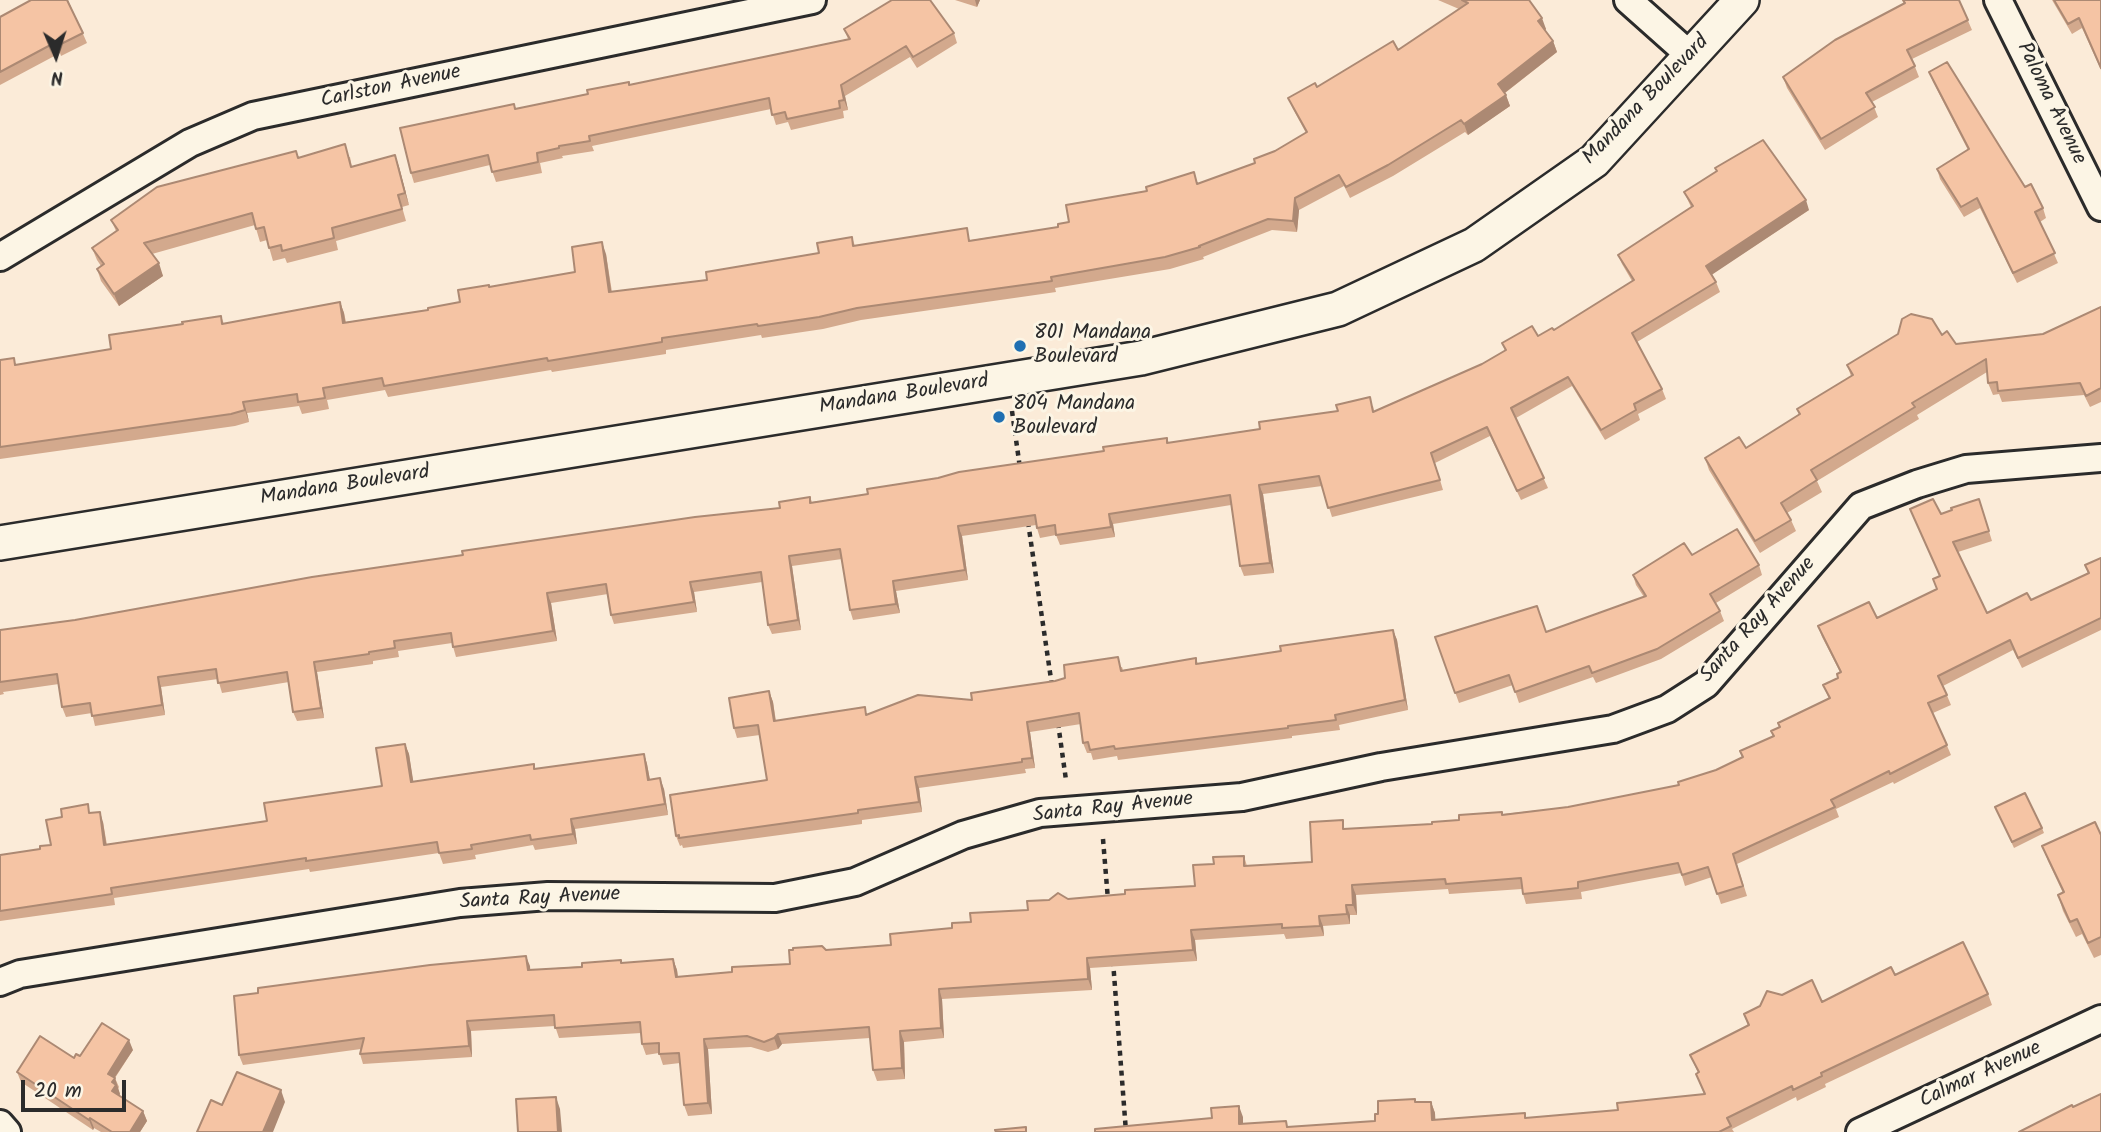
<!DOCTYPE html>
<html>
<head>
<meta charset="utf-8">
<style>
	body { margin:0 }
	#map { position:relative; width:2101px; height:1132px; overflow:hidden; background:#fbebd8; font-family:Kalam,sans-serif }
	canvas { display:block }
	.north { position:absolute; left:21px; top:21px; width:70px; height:70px; -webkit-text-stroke:5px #fcf5e5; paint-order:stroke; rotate:177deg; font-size:19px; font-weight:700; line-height:28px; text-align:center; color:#2b2b2b }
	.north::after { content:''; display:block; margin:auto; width:24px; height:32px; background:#2b2b2b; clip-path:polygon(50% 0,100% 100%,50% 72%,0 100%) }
	.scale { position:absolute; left:21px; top:1080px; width:105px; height:32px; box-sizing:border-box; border:4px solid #2b2b2b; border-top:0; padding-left:9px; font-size:21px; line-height:24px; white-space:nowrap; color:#2b2b2b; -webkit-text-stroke:5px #fcf5e5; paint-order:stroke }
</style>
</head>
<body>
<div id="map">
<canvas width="2101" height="1132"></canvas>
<div class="north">N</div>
<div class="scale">20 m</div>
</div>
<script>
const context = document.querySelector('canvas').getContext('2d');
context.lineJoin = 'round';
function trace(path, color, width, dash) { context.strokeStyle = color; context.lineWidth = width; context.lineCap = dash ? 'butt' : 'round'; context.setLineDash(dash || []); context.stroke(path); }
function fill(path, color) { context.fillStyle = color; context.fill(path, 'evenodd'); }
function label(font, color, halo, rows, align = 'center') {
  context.font = font + ' Kalam,sans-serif'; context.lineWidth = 6; context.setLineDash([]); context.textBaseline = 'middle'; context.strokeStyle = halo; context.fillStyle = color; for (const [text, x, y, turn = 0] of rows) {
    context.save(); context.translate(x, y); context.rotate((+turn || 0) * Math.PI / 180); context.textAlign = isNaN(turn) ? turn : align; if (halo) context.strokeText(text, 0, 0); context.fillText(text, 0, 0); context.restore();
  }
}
const path = new Path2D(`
	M 1012,411 L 1020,468
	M 1028,522 L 1052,686
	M 1058,723 L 1066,780
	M 1103,839 L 1108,900
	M 1113,961 L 1126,1132`);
const minor = new Path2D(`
	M 1628,0 L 1692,57
	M 1998,0 L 2101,207
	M 0,257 L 190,143 L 253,116 L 812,0
	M 0,982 L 20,974 L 460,903 L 548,896 L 775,898 L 855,882 L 963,835 L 1040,813 L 1242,797 L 1381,767 L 1613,729 L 1667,709 L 1706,684 L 1861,506 L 1917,484 L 1966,469 L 2101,458
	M 0,1124 L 7,1132
	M 1860,1132 L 2101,1019`);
const tertiary = new Path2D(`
	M 0,543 L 1141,358 L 1338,309 L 1474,245 L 1594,161 L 1742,0`);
const wall = new Path2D(`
	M 31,0 L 68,0 L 87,43 L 61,56 L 60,53 L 0,85 L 0,17 Z
	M 955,0 L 980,0 L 977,7 Z
	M 1438,0 L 1529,0 L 1546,29 L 1545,30 L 1553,41 L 1557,52 L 1505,93 L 1510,106 L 1468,135 L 1465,132 L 1393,176 L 1350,198 L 1344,186 L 1299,210 L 1297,232 L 1272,230 L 1203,257 L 1204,259 L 1170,269 L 1055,288 L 1056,292 L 861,320 L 823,329 L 762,338 L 761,335 L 666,350 L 666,354 L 552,372 L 551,370 L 388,397 L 385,390 L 327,400 L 329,409 L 302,414 L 299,406 L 247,413 L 249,422 L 235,426 L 0,459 L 0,360 L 16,365 L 111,349 L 183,324 L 221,316 L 224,324 L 340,302 L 344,313 L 346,322 L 428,310 L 460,302 L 489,287 L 575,272 L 606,254 L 612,292 L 707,280 L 819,253 L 852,237 L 855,246 L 971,240 L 1058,227 L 1069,222 L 1198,184 L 1255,163 L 1306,133 L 1293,109 L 1288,98 L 1317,87 L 1398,50 L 1459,9 Z
	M 1902,0 L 1959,0 L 1972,30 L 1912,59 L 1919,77 L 1872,102 L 1878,117 L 1825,150 L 1787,88 L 1783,77 L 1904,4 Z
	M 2052,0 L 2101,0 L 2101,70 L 2082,28 L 2072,34 Z
	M 844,29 L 954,33 L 957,43 L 917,68 L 910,57 L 845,96 L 848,110 L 843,111 L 844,118 L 791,130 L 788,122 L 776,125 L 771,109 L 592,146 L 594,151 L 562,156 L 563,158 L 540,163 L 542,173 L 496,182 L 490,165 L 414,183 L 411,173 L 516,109 L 588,94 L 629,82 L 630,85 L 848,39 Z
	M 1929,72 L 2043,208 L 2046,218 L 2040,222 L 2058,263 L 2017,283 L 1980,208 L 1964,217 L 1940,179 L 1937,169 L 1968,150 L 1933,82 Z
	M 296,151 L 299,158 L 350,157 L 352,167 L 395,155 L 399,167 L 409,205 L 402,207 L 406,221 L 336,241 L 338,250 L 287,263 L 285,258 L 273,261 L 267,240 L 260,242 L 255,225 L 152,254 L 163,276 L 119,306 L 101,281 L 97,269 L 101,266 L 97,260 L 92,248 L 116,231 L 111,220 Z
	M 1684,192 L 1809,210 L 1712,274 L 1716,282 L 1720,292 L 1637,342 L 1662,389 L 1666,399 L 1638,414 L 1640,420 L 1605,440 L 1572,386 L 1516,418 L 1548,488 L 1521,500 L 1490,436 L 1435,463 L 1443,490 L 1332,517 L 1322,486 L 1263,494 L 1274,573 L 1244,576 L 1240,566 L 1231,505 L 1113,524 L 1115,537 L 1060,545 L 1056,535 L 1040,538 L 1036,525 L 962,536 L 968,580 L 896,591 L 900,613 L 853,620 L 850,610 L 842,559 L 792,566 L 801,630 L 772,634 L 768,625 L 762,582 L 694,592 L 697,612 L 614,624 L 611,615 L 608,594 L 551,603 L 557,641 L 456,657 L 452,643 L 398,651 L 399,657 L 373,661 L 373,664 L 317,672 L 324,718 L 297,721 L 293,712 L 289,682 L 222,693 L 218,679 L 161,687 L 165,715 L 95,726 L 92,713 L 66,717 L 62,707 L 59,684 L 3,692 L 4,694 L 0,695 L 0,630 L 75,620 L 780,508 L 810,497 L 812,502 L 868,494 L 938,478 L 1104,451 L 1167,438 L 1169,443 L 1260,429 L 1373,406 L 1374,411 L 1482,364 L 1505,351 L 1502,343 L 1538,336 L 1554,330 L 1632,281 L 1622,264 L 1618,255 L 1691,207 Z
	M 2101,307 L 2101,402 L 2090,407 L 2084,395 L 2002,402 L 1999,394 L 1993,395 L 1988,383 L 1987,372 L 1917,415 L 1919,419 L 1817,481 L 1822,492 L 1787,513 L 1791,520 L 1796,531 L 1760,553 L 1709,470 L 1705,458 L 1746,448 L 1799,415 L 1797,409 L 1851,376 L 1847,365 L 1942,335 L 1956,344 L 2043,334 Z
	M 1979,499 L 1992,541 L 1958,552 L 1987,613 L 2031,600 L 2088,573 L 2085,565 L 2101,558 L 2101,630 L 2022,668 L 2013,650 L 1943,686 L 1951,705 L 1933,713 L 1951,755 L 1894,784 L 1893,782 L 1836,809 L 1839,817 L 1737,864 L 1747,896 L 1721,904 L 1712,877 L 1685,886 L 1681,873 L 1581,892 L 1582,899 L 1526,904 L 1523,894 L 1522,889 L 1449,894 L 1448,889 L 1356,895 L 1357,915 L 1350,915 L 1350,924 L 1323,926 L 1324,936 L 1286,939 L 1284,934 L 1195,940 L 1197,961 L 1090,968 L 1092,990 L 942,999 L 944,1038 L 904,1042 L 905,1079 L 877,1081 L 873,1070 L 870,1038 L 782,1044 L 778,1049 L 768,1052 L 751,1047 L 708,1049 L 712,1114 L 688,1116 L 684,1105 L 680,1063 L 663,1065 L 659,1053 L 646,1055 L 642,1044 L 641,1033 L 559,1038 L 555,1026 L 471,1031 L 472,1057 L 363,1064 L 360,1054 L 361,1049 L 243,1065 L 239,1055 L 530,966 L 530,970 L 673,959 L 677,970 L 678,977 L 732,972 L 790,964 L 826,950 L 891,945 L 952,928 L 971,922 L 1028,910 L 1068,899 L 1125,894 L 1195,886 L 1214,864 L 1244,856 L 1247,866 L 1312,862 L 1346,829 L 1432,824 L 1503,814 L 1568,807 L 1679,785 L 1716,770 L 1742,757 L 1740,751 L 1773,737 L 1771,731 L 1829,699 L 1823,685 L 1838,678 L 1840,672 L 1822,637 L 1818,626 L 1877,618 L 1937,589 L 1933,579 L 1940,576 L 1910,509 L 1941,514 Z
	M 1692,555 L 1759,565 L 1762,575 L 1716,603 L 1720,611 L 1724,621 L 1661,659 L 1596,683 L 1593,677 L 1519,703 L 1513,685 L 1459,703 L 1435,637 L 1546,632 L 1644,597 L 1636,585 L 1633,575 Z
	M 1393,630 L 1397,640 L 1408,710 L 1339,725 L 1340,730 L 1292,736 L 1292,738 L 1118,760 L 1117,756 L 1093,760 L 1091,753 L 1087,753 L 1083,743 L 1081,724 L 1030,732 L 1035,768 L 1025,769 L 1026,773 L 919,788 L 922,812 L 862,820 L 862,824 L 683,848 L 682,845 L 680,846 L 676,836 L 767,780 L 760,735 L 737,738 L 734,728 L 769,691 L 773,702 L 776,721 L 867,714 L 972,700 L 1055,681 L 1122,667 L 1123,670 L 1196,658 L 1198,664 L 1281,651 Z
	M 405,744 L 409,754 L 413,782 L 536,769 L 644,754 L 647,764 L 650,780 L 664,789 L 668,815 L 575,829 L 577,844 L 535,850 L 533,845 L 475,855 L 476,859 L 443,864 L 439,853 L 310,872 L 309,869 L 114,898 L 115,905 L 0,921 L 0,855 L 40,849 L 51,845 L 91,813 L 103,822 L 107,845 L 267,821 L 382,786 Z
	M 1995,807 L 2042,828 L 2044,833 L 2014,848 Z
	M 2101,835 L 2101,955 L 2094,958 L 2082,934 L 2076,937 L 2063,911 L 2058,895 L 2063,893 L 2048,861 L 2042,846 Z
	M 1895,975 L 1988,994 L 1992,1005 L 1825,1084 L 1826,1087 L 1797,1101 L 1796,1097 L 1732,1129 L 1734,1132 L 1095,1132 L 1243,1117 L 1243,1124 L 1289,1127 L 1375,1121 L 1378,1114 L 1416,1102 L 1431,1102 L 1435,1113 L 1435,1120 L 1526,1118 L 1618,1110 L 1704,1094 L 1696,1074 L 1698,1073 L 1690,1055 L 1748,1026 L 1744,1014 L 1782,995 L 1822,1002 Z
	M 133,1050 L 115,1078 L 119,1087 L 118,1089 L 120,1094 L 119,1096 L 143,1111 L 147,1121 L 140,1132 L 101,1132 L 94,1128 L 93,1130 L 21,1082 L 17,1072 L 80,1056 Z`);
const shadedWall = new Path2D(`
	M 975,0 L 980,0 L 977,7 Z
	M 1542,18 L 1546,29 L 1543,33 L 1538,21 Z
	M 1553,41 L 1557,52 L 1502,95 L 1498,84 Z
	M 841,85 L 845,96 L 848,110 L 844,100 Z
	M 1506,95 L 1510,106 L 1468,135 L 1464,124 Z
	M 395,155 L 399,167 L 409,205 L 405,193 Z
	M 1295,198 L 1299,210 L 1297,232 L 1293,221 Z
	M 1806,200 L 1809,210 L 1710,276 L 1706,266 Z
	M 602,242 L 606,254 L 613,304 L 609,292 Z
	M 159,263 L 163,276 L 119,306 L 114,294 Z
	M 340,302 L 344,313 L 347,334 L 343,323 Z
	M 243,402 L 247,413 L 249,422 L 245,410 Z
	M 1259,485 L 1263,494 L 1274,573 L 1270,563 Z
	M 1109,514 L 1113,524 L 1115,537 L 1111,527 Z
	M 958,526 L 962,536 L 968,580 L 965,570 Z
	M 789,556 L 792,566 L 801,630 L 798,620 Z
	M 893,581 L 896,591 L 900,613 L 896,604 Z
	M 690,582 L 694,592 L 697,612 L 694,602 Z
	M 547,593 L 551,603 L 557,641 L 553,631 Z
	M 1393,630 L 1397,640 L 1408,710 L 1405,700 Z
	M 314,662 L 317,672 L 324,718 L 321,708 Z
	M 158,677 L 161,687 L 165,715 L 162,705 Z
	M 769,691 L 773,702 L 777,732 L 774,721 Z
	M 1027,722 L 1030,732 L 1035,768 L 1032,758 Z
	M 405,744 L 409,754 L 415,792 L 411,782 Z
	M 644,754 L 647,764 L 652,791 L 648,780 Z
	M 915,777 L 919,788 L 922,812 L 919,802 Z
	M 660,778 L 664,789 L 668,815 L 665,804 Z
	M 100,812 L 103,822 L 108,856 L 104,845 Z
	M 571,819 L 575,829 L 577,844 L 573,834 Z
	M 1352,885 L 1356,895 L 1357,915 L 1353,905 Z
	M 1346,905 L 1350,915 L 1350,924 L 1347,914 Z
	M 1319,916 L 1323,926 L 1324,936 L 1320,926 Z
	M 1191,930 L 1195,940 L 1197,961 L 1193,950 Z
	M 526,956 L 530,966 L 531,981 L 528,970 Z
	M 1087,958 L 1090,968 L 1092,990 L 1088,979 Z
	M 673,959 L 677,970 L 679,987 L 676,977 Z
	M 939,989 L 942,999 L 944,1038 L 941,1028 Z
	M 467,1021 L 471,1031 L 472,1057 L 469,1046 Z
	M 900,1031 L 904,1042 L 905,1079 L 902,1068 Z
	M 778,1034 L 782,1044 L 778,1049 L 774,1038 Z
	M 704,1039 L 708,1049 L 712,1114 L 708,1103 Z
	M 129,1040 L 133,1050 L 113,1080 L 115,1078 L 120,1094 L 116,1101 L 108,1074 Z
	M 281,1090 L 285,1102 L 273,1132 L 263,1132 Z
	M 556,1097 L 560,1109 L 562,1132 L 558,1132 Z
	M 1431,1102 L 1435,1113 L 1436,1131 L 1432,1120 Z
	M 1239,1106 L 1243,1117 L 1243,1132 L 1239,1124 Z
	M 143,1111 L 147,1121 L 140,1132 L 130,1132 Z
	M 90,1118 L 94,1128 L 93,1130 L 89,1120 Z`);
const building = new Path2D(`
	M 31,0 L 67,0 L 83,33 L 57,46 L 56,42 L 0,72 L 0,17 Z
	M 892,0 L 930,0 L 954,33 L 913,57 L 906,46 L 841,85 L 844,100 L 839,101 L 840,108 L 787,119 L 785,112 L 772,115 L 769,98 L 589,136 L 590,141 L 559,146 L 559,148 L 537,153 L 538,162 L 492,172 L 488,155 L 411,173 L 400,128 L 514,104 L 515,109 L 588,94 L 587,90 L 629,82 L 629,85 L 850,39 L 844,29 Z
	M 1462,0 L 1529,0 L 1542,18 L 1538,21 L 1553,41 L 1498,84 L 1506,95 L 1464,124 L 1461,120 L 1388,165 L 1346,187 L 1339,175 L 1295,198 L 1293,221 L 1268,219 L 1199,246 L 1200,247 L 1165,257 L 1051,277 L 1052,281 L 857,308 L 819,317 L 758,326 L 757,324 L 662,338 L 662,342 L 548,361 L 547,358 L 384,386 L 382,378 L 323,388 L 325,398 L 298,402 L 297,394 L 243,402 L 245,410 L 231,414 L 0,447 L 0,360 L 14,358 L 15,365 L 111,349 L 109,335 L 183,324 L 182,322 L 221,316 L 222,324 L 340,302 L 343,323 L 428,310 L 428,308 L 460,302 L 458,290 L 489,285 L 489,287 L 575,272 L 572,247 L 602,242 L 609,292 L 707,280 L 706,272 L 819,253 L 817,243 L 852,237 L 853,246 L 967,228 L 969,241 L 1058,227 L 1058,224 L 1069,222 L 1066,205 L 1147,191 L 1146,187 L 1194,172 L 1197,184 L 1255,163 L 1254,159 L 1275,151 L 1307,132 L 1288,98 L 1315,83 L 1317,87 L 1393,41 L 1398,50 L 1468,3 Z
	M 1903,0 L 1959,0 L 1968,20 L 1907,50 L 1915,66 L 1866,93 L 1875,107 L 1821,139 L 1783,77 L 1835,40 L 1905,3 Z
	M 2054,0 L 2101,0 L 2101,68 L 2079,18 L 2068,24 Z
	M 1947,62 L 2025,187 L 2031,184 L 2043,208 L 2035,212 L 2055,253 L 2013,273 L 1977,198 L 1961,207 L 1937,169 L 1969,149 L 1929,72 Z
	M 1763,140 L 1806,200 L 1706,266 L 1716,282 L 1632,333 L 1662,389 L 1634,404 L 1636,410 L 1601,430 L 1568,377 L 1511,408 L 1544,478 L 1517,491 L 1487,427 L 1431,453 L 1440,480 L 1328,508 L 1319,476 L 1259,485 L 1270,563 L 1240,566 L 1230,495 L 1109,514 L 1111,527 L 1056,535 L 1055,525 L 1037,528 L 1035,515 L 958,526 L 965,570 L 893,581 L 896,604 L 850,610 L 840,549 L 789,556 L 798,620 L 768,625 L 761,572 L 690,582 L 694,602 L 611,615 L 606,584 L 547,593 L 553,631 L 453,647 L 451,633 L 394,641 L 395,648 L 369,652 L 369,654 L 314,662 L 321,708 L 293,712 L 287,672 L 218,683 L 216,669 L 158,677 L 162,705 L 92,716 L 90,703 L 62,707 L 57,674 L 0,682 L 0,630 L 75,620 L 312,577 L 463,555 L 462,551 L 695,517 L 780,508 L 779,502 L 810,497 L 810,503 L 868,494 L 867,489 L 938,478 L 959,472 L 1104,451 L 1103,447 L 1167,438 L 1167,443 L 1260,429 L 1259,422 L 1338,411 L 1336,405 L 1370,397 L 1373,412 L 1482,364 L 1506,350 L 1502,343 L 1532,326 L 1538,336 L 1552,328 L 1554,330 L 1634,280 L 1618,255 L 1693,206 L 1684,192 L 1717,171 L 1715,168 Z
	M 345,144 L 351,167 L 395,155 L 405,193 L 398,195 L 402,209 L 332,228 L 334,238 L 282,251 L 281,245 L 269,248 L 264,227 L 256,229 L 252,213 L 144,243 L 159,263 L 114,294 L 97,269 L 104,264 L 92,248 L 118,230 L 111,220 L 157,187 L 296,151 L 298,158 Z
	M 2101,307 L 2101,388 L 2086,396 L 2080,383 L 1998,391 L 1997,382 L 1988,383 L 1986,359 L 1912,403 L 1915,407 L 1811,470 L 1817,480 L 1781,503 L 1791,520 L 1755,541 L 1705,458 L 1739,437 L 1746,448 L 1800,414 L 1797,409 L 1853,375 L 1847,365 L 1898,334 L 1902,319 L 1911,314 L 1932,319 L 1942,335 L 1947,331 L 1956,344 L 2043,334 Z
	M 1933,499 L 1941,514 L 1952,510 L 1951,508 L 1979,499 L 1989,531 L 1953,542 L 1987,613 L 2027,593 L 2031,600 L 2089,573 L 2085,565 L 2101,558 L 2101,618 L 2018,658 L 2010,640 L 1938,676 L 1947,695 L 1928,703 L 1947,745 L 1890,774 L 1889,771 L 1831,800 L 1835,807 L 1733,854 L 1743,886 L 1717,894 L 1708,867 L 1682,875 L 1678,863 L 1578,882 L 1578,888 L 1523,894 L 1521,878 L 1446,884 L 1445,879 L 1352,885 L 1353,905 L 1346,905 L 1347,914 L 1319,916 L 1320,926 L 1282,928 L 1282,924 L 1191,930 L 1193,950 L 1087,958 L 1088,979 L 939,989 L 941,1028 L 900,1031 L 902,1068 L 873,1070 L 869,1027 L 778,1034 L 774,1038 L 764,1042 L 747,1036 L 704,1039 L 708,1103 L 684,1105 L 679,1053 L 659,1054 L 659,1043 L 642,1044 L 640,1022 L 555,1028 L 554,1015 L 467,1021 L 469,1046 L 360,1054 L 364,1038 L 239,1055 L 234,996 L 258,993 L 258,988 L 430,965 L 526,956 L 528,970 L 582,967 L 582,963 L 621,960 L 621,963 L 673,959 L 676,977 L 732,972 L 732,967 L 790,964 L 789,950 L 793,950 L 793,948 L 822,946 L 826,950 L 891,945 L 890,934 L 952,928 L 952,923 L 971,922 L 970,913 L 1028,910 L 1027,901 L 1049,900 L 1058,893 L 1068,899 L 1125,894 L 1125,890 L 1195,886 L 1193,865 L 1214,864 L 1213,857 L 1244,856 L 1244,866 L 1312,862 L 1310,822 L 1343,820 L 1343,829 L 1432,824 L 1432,822 L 1459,820 L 1459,815 L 1502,812 L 1502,815 L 1568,807 L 1679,785 L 1678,782 L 1716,770 L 1743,757 L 1740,751 L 1774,736 L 1771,731 L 1780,727 L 1778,723 L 1830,698 L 1823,685 L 1838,678 L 1837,674 L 1841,672 L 1818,626 L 1869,602 L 1877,618 L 1937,589 L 1933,579 L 1940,576 L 1910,509 Z
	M 1737,529 L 1759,565 L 1710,594 L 1720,611 L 1657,649 L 1592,673 L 1589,666 L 1515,692 L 1509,675 L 1455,693 L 1435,637 L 1537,606 L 1546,632 L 1646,596 L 1633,575 L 1684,543 L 1692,555 Z
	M 1393,630 L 1405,700 L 1335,715 L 1336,720 L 1288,726 L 1288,728 L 1115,749 L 1114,746 L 1090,750 L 1088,742 L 1083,743 L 1079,713 L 1027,722 L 1032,758 L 1022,759 L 1022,762 L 915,777 L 919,802 L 858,810 L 858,813 L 679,838 L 679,835 L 676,836 L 670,795 L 767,780 L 758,725 L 734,728 L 729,698 L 769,691 L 774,721 L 865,707 L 866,715 L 918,695 L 972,700 L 971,693 L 1055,681 L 1065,678 L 1064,665 L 1118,657 L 1121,671 L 1196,658 L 1196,664 L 1281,651 L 1280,646 Z
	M 405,744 L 411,782 L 534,764 L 534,769 L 644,754 L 648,780 L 660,778 L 665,804 L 571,819 L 573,834 L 531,840 L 530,835 L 471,845 L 472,849 L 439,853 L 437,842 L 306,861 L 306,858 L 111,888 L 112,894 L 0,911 L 0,855 L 40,849 L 40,846 L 51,845 L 46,820 L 62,817 L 61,809 L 88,804 L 89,813 L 100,812 L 104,845 L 267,821 L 264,803 L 382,786 L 376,748 Z
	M 2025,793 L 2042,828 L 2012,842 L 1995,807 Z
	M 2095,822 L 2101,835 L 2101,937 L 2088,943 L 2077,919 L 2070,922 L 2058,895 L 2064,892 L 2042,846 Z
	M 1963,942 L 1988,994 L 1821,1073 L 1822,1076 L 1793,1090 L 1792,1086 L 1727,1118 L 1731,1126 L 1719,1132 L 1095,1132 L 1095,1129 L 1212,1118 L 1211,1108 L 1239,1106 L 1239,1124 L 1286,1121 L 1287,1127 L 1375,1121 L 1375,1114 L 1378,1114 L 1378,1101 L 1415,1099 L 1415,1102 L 1431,1102 L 1432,1120 L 1525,1113 L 1525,1118 L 1618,1110 L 1617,1103 L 1705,1094 L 1696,1074 L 1699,1072 L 1690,1055 L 1749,1025 L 1744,1014 L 1760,1006 L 1767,991 L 1782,995 L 1812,980 L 1822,1002 L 1891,967 L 1895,975 Z
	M 102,1023 L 129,1040 L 108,1074 L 115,1078 L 112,1082 L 116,1085 L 112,1091 L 143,1111 L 130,1132 L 112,1132 L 90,1118 L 89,1120 L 17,1072 L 40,1036 L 74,1058 L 76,1054 L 80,1056 Z
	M 237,1072 L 281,1090 L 263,1132 L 197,1132 L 211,1100 L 222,1105 Z
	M 2101,1094 L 2101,1132 L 2019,1132 L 2072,1105 L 2073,1107 Z
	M 556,1097 L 558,1132 L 518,1132 L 516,1099 Z
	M 1026,1127 L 1026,1132 L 996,1132 L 995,1130 Z`);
const markers = [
	[1020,346,7,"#1f6fb2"],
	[999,417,7,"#1f6fb2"]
];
const streetNames = [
	["Carlston Avenue",391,88,-12],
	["Mandana Boulevard",1647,101,-46],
	["Paloma Avenue",2050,104,64],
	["Mandana Boulevard",904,396,-9],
	["Mandana Boulevard",345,487,-9],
	["Santa Ray Avenue",1759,621,-48],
	["Santa Ray Avenue",1113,809,-6],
	["Santa Ray Avenue",540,900,-3],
	["Calmar Avenue",1981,1076,-25]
];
const poiNames = [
	["801 Mandana",1034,334],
	["Boulevard",1034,358],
	["804 Mandana",1013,405],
	["Boulevard",1013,429]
];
trace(minor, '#2b2b2b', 32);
trace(tertiary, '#2b2b2b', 38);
trace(path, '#2b2b2b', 4.5, [5, 5]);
trace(minor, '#fcf5e5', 26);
trace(tertiary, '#fcf5e5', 33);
fill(wall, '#d3a98d');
fill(shadedWall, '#ac8973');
fill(building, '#f5c4a4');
trace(building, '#ac8973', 2);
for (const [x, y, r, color] of markers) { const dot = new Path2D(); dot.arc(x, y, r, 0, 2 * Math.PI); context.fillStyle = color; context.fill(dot); trace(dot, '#fcf5e5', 2.5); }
label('21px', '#2b2b2b', '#fcf5e5', streetNames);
label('21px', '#2b2b2b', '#fcf5e5', poiNames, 'left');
</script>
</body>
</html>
